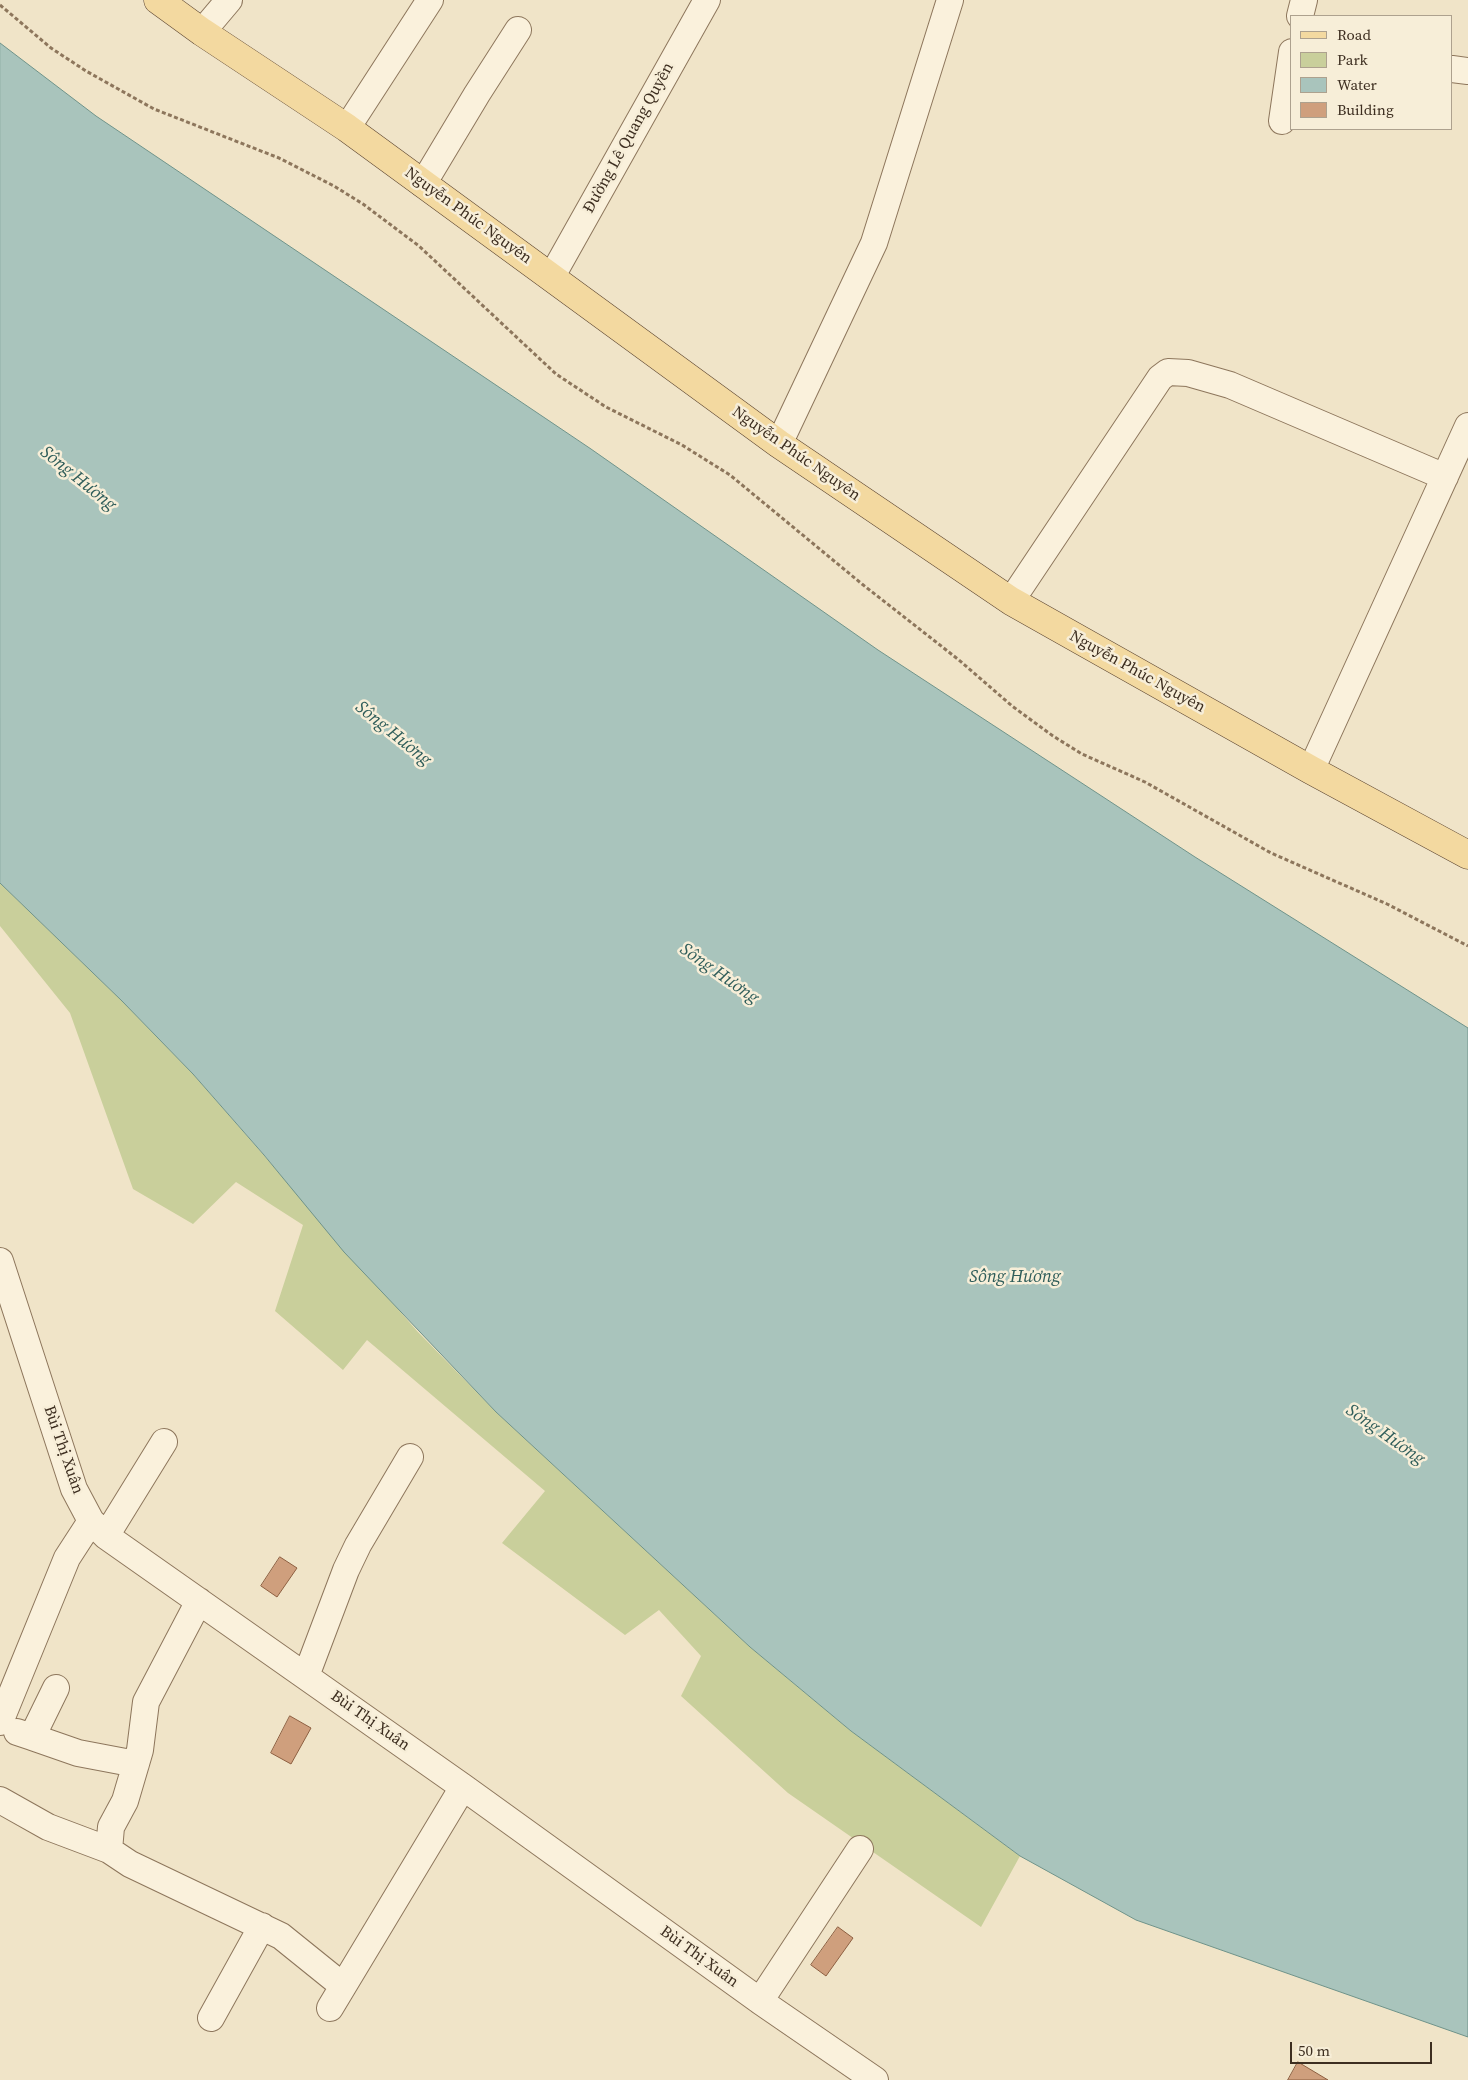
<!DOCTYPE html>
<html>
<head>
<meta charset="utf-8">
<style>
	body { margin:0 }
	#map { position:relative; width:1468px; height:2080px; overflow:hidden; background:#f0e4c8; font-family:"Source Serif 4",serif }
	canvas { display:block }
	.legend { position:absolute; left:1290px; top:15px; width:162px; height:115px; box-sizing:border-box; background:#f7eed8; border:1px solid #ada18e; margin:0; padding:6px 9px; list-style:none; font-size:15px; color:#3d2e20 }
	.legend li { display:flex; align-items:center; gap:10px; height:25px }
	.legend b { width:25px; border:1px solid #ada18e }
	.scale { position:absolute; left:1290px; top:2042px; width:142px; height:22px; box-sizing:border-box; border:2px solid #3d2e20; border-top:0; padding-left:6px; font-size:15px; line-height:18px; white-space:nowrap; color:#3d2e20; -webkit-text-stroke:4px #f7eed8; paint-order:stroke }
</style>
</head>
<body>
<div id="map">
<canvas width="1468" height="2080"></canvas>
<ul class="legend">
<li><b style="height:6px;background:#f3d9a0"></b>Road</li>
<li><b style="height:14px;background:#c9cf9b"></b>Park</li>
<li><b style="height:14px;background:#a9c4bc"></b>Water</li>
<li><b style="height:14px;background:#cf9f7d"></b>Building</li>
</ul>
<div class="scale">50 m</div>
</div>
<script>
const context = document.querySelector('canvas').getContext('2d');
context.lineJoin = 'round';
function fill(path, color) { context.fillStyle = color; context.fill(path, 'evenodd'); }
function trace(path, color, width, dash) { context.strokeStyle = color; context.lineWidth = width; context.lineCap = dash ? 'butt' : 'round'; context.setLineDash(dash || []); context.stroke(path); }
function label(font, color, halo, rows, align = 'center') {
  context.font = font + ' "Source Serif 4",serif'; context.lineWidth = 5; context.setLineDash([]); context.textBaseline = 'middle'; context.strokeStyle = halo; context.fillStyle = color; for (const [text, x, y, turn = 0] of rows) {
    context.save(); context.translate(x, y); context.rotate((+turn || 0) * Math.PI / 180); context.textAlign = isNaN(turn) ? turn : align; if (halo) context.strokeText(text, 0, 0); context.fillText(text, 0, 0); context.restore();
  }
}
const green = new Path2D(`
	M 0,883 L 122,1001 L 193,1074 L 417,1331 L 496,1412 L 750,1647 L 851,1731 L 1020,1856 L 981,1927 L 788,1793 L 681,1696 L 701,1656 L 659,1610 L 625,1635 L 502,1543 L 545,1491 L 367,1340 L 343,1370 L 275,1311 L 303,1225 L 236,1182 L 193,1224 L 133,1189 L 70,1013 L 0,926 Z`);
const water = new Path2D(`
	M 0,43 L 96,116 L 591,449 L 878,650 L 1195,857 L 1468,1028 L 1468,2037 L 1136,1920 L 1020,1856 L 851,1731 L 750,1647 L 496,1412 L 344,1252 L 264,1155 L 193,1074 L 122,1001 L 0,883 Z`);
const building = new Path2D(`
	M 280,1557 L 297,1568 L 277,1597 L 261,1586 Z
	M 290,1716 L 311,1728 L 291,1764 L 271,1753 Z
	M 838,1927 L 853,1938 L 826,1976 L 811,1965 Z
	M 1298,2062 L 1328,2080 L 1288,2080 Z`);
const path = new Path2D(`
	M 0,5 L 51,48 L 86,71 L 154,109 L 279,158 L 334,186 L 363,204 L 419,246 L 556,374 L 606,407 L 682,445 L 730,475 L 862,584 L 959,660 L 1012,706 L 1053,736 L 1082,754 L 1145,782 L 1271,853 L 1387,904 L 1468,946`);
const minor = new Path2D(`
	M 1300,16 L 1304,0
	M 202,32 L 229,0
	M 1452,69 L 1468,71
	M 1282,121 L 1292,52
	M 347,128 L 430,0
	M 423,184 L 477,94 L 518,30
	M 552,276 L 707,0
	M 779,444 L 874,243 L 950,0
	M 1011,601 L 1160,378 L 1168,372 L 1188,373 L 1230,385 L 1445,477
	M 1311,770 L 1468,426
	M 0,1261 L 74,1489 L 91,1521 L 106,1536 L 463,1787 L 760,2001 L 875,2080
	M 106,1536 L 164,1442
	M 199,1601 L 146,1702 L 140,1750 L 125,1801 L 111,1827 L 109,1850 L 130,1864 L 281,1936 L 343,1986
	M 306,1676 L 346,1570 L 358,1545 L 410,1457
	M 0,1722 L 67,1558 L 91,1521
	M 17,1732 L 32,1737 L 56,1688
	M 32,1737 L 78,1753 L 136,1764
	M 0,1800 L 48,1827 L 109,1850
	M 760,2001 L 860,1849
	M 330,2008 L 463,1787
	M 211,2018 L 262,1926`);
const major = new Path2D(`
	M 158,0 L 202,32 L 347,128 L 779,444 L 1011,601 L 1311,770 L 1468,855`);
const streetNames = [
	["Đường Lê Quang Quyền",629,138,-61],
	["Nguyễn Phúc Nguyên",468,216,36],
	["Nguyễn Phúc Nguyên",796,454,35],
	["Nguyễn Phúc Nguyên",1137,672,29],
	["Bùi Thị Xuân",63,1450,71],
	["Bùi Thị Xuân",370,1721,35],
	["Bùi Thị Xuân",699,1957,36]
];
const waterNames = [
	["Sông Hương",78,479,39],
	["Sông Hương",393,734,39],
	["Sông Hương",719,974,35],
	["Sông Hương",1015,1277],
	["Sông Hương",1385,1435,35]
];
fill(green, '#c9cf9b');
fill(water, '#a9c4bc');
trace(water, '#6f938a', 1);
fill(building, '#cf9f7d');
trace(building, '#8d5f41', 1);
trace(minor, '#8d765c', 28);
trace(major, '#5b4430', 29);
trace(path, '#8d765c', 3, [4, 2.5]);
trace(minor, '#faf1dc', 26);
trace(major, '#f3d9a0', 28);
label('16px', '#3d2e20', '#f7eed8', streetNames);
label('italic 18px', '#2f5d5a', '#f7eed8', waterNames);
</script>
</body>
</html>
